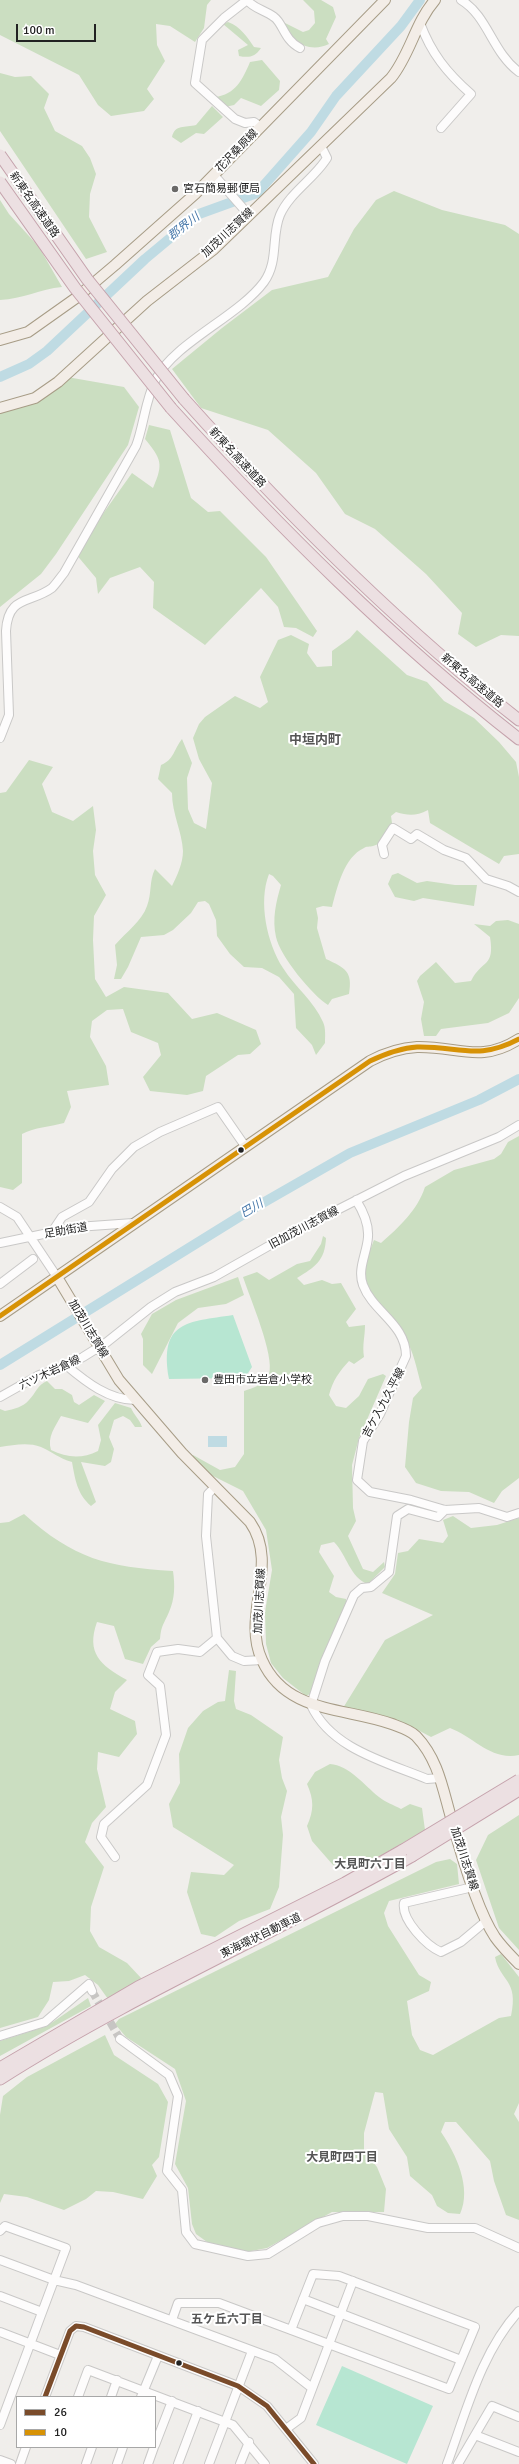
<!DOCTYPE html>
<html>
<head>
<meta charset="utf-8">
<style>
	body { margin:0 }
	#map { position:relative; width:519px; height:2464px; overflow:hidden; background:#f0eeeb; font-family:Signika,sans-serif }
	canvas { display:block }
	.legend { position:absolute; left:16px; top:2396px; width:140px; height:52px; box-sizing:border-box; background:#fff; border:1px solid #a7a7a7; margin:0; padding:5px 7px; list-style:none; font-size:12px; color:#222 }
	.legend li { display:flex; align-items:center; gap:8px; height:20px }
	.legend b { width:20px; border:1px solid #a7a7a7 }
	.scale { position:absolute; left:16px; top:24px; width:80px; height:18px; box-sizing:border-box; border:2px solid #222; border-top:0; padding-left:5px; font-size:12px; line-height:14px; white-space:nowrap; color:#222; -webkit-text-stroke:3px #fff; paint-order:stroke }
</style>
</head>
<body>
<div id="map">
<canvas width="519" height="2464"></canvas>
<ul class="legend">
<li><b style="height:5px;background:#7a4b2a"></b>26</li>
<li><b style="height:5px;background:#d79205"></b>10</li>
</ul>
<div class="scale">100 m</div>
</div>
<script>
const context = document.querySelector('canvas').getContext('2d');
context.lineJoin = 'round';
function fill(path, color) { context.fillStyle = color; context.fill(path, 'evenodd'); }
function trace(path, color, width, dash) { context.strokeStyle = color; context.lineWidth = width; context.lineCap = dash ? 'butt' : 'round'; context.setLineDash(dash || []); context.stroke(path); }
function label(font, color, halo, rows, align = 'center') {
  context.font = font + ' Signika,"Noto Sans JP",sans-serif'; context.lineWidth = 4; context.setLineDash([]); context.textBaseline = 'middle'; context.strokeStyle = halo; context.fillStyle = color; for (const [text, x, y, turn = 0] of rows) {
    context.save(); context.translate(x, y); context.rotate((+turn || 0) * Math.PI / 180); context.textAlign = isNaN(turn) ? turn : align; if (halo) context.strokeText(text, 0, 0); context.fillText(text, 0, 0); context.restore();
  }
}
const forest = new Path2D(`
	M 0,0 L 211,0 L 207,5 L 204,28 L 195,42 L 170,26 L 156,24 L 157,45 L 165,61 L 147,89 L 154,99 L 144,111 L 111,116 L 98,105 L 79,75 L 0,35 Z
	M 303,0 L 321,0 L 333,7 L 336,17 L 326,39 L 329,44 C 309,54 288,41 281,21 L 303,32 L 309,30 L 315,23 L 314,11 Z
	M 228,22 C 241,27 247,37 254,47 L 261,48 C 255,57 249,58 239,56 L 238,50 L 248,45 L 223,24 Z
	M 262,60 L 280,81 L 279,90 L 261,106 L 241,98 L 234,105 L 225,107 L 215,97 C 235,95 243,79 250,62 Z
	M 0,73 L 15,77 L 31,76 L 49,94 L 44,108 L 55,131 L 82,146 L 90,158 L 96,174 L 90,194 L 89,217 L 107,252 L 86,259 L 0,131 Z
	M 212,106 L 223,117 L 204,134 L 196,133 L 181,143 L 172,137 C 175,124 185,128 196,125 Z
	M 394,191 L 442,210 L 505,225 L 519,234 L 519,636 L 501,635 L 476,647 L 458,634 L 462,613 L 426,574 L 375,529 L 345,514 L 316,473 L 268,430 L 201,408 L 172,369 L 222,328 L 272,290 L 328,277 L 354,229 L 376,200 Z
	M 0,200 L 9,214 L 39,247 L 62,287 C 40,289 23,299 0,300 Z
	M 67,377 L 124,387 L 139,407 L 128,445 L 56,554 L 41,574 L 0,607 L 0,412 C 33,405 42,401 67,377 Z
	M 149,425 L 170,430 L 191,498 L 208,512 L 220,511 L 266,557 L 317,631 L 313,637 L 296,628 L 284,627 L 278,607 L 261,588 L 205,645 L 153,608 L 154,582 L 140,567 L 110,578 L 98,594 L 96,578 L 75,553 L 132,473 L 153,488 C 164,463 161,459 145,439 Z
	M 357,630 L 407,675 L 427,682 L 444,701 L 474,718 L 499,742 L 516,762 L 519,777 L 519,854 L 504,856 L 499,864 L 430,823 L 428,810 C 416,816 409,816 396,812 L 391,816 L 392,823 C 389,832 383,844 373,846 C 370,847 366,846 364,848 C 344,857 337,888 332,907 L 323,906 L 316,908 L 318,918 L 317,928 L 326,959 C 345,968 353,971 349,994 L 332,999 L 328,1005 C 312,995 280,956 276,937 C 272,919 276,902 281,885 L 273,876 L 269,874 C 258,902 267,943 283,968 C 295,987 314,1001 323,1022 C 326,1028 325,1037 325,1043 L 316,1055 L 312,1045 L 296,1028 L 294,994 L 279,977 L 262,968 L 244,967 L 230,954 L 217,936 L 216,920 L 209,904 L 205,901 L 198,902 L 191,913 L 173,930 L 164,935 L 141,937 L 128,967 L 121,979 L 114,979 L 117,965 L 115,945 C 126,932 142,921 147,906 C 152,893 149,881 155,869 L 172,886 C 177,876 183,863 183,851 C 182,831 172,814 172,793 L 158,779 L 161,765 C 174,760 174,749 182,739 L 192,763 L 187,778 L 188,809 L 194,823 L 206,829 L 212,783 L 199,759 L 193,738 L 199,724 L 205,717 L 235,696 L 260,708 L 268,702 L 260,677 L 278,640 L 291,635 L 309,644 L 307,653 L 317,667 L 332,666 L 332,651 L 350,638 Z
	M 29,760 L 53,767 L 42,784 L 52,812 L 73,821 L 93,806 L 96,830 L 93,851 L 95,875 L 106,895 L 94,916 L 93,940 L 95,979 L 106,997 L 124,987 L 168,993 L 192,1019 L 217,1013 L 256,1030 L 261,1044 L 250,1054 L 238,1055 L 206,1076 L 203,1091 L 187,1095 L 150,1091 L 143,1077 L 161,1055 L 158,1043 L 131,1032 L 123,1009 L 107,1010 L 92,1021 L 90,1037 L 106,1066 L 109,1085 L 67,1091 L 71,1107 L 64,1123 C 49,1127 35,1127 22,1134 L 22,1183 L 13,1190 L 0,1187 L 0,793 L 6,792 Z
	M 398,873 L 417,883 L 427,881 L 455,885 L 477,885 L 474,906 L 423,898 L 414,901 L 395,897 L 388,884 L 392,875 Z
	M 508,920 L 519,924 L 519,998 L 509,1013 L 488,1023 L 441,1029 L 436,1036 L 424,1036 L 421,1019 L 424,1002 L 417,981 L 420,976 L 436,962 L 455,983 L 471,981 C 482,959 495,968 490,937 L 474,924 L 490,926 L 496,921 Z
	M 519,1136 L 519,1478 L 502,1491 L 494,1503 L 469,1492 L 441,1491 L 416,1483 L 405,1467 L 409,1422 L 413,1398 L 422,1388 C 417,1371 414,1351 404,1336 C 395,1321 367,1299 364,1282 C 362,1268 369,1253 374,1240 L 381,1243 C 399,1227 417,1211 425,1187 L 454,1170 L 494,1159 L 501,1154 L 508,1142 Z
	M 323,1236 L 326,1238 C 325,1261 315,1267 297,1278 L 304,1285 L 322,1280 L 332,1284 L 341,1283 L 356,1309 L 346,1322 L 349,1327 L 365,1325 C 365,1337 362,1345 364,1357 L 354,1364 L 349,1361 C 339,1372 333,1380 329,1395 L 336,1406 L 346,1408 L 359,1396 L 368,1379 L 383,1374 L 386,1376 L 359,1438 L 352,1465 L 353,1508 L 356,1521 L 348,1536 L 363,1569 L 373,1572 L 384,1562 L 385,1567 L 368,1584 C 350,1578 347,1555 334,1542 L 321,1545 L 319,1552 L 334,1576 L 329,1592 L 336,1597 L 346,1599 L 346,1603 L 321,1661 L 310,1694 L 306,1696 L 283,1678 L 271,1663 L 266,1644 L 265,1612 L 272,1570 L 266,1530 L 243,1491 L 205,1472 L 191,1458 L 193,1455 L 220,1470 L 235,1467 L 244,1454 L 244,1391 C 253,1388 266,1384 269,1374 C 275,1356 250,1298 243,1277 L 257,1272 L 269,1280 L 297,1264 L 310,1261 L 321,1244 Z
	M 238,1277 L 244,1295 L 226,1304 L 198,1308 L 178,1323 L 152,1374 L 143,1365 L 143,1339 L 141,1334 L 152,1314 L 176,1300 Z
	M 47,1381 L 55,1389 L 62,1389 L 72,1395 L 74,1402 L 79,1405 L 94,1395 L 105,1401 L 88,1423 L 61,1416 C 55,1427 47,1437 51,1450 C 67,1458 82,1459 98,1451 L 101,1440 L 98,1425 L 115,1403 L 131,1408 C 134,1415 140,1420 142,1427 L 135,1427 L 130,1420 L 123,1416 L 114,1420 L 109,1437 L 114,1449 L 111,1462 L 105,1466 L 81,1462 L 96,1502 L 91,1506 C 77,1494 75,1479 72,1462 C 58,1458 53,1452 41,1447 C 28,1442 14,1445 0,1447 L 0,1409 L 5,1411 C 14,1409 23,1407 29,1400 C 36,1393 37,1385 47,1381 Z
	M 24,1514 C 74,1559 107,1567 173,1571 C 175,1585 175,1599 169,1612 C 164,1624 161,1625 160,1639 L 151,1647 L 143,1664 L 125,1659 L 114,1626 L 97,1622 C 86,1653 100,1665 127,1680 L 115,1692 L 110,1709 L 135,1721 L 137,1734 L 119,1757 L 98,1752 L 97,1769 L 106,1807 L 92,1823 L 85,1842 L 104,1867 L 91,1907 L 90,1931 L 99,1947 L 127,1963 L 142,1979 L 108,1999 L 98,1985 L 85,1975 L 69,1981 L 53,1982 L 49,2000 L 38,2017 L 0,2028 L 0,1523 L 9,1522 Z
	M 453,1516 L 471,1528 L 497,1525 L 519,1518 L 519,1755 C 491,1761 474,1737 450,1728 L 431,1737 L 416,1729 L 343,1708 L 385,1640 L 433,1615 L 382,1593 L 395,1574 L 398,1553 L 408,1551 L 419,1539 L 443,1543 L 448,1536 L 443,1520 Z
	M 229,1670 L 236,1671 L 234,1701 L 236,1709 L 251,1715 L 283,1737 L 279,1760 L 282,1778 L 287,1791 L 281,1817 L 283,1835 L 279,1887 L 270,1909 L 239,1921 L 215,1937 L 201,1934 L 187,1892 L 191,1872 L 224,1875 L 234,1865 L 173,1827 L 169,1804 L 180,1783 L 179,1754 L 188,1728 L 203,1711 L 218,1702 L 225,1701 Z
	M 330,1764 C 349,1765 364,1785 379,1797 C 385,1802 394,1805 401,1809 L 410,1804 L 422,1808 L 425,1830 L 358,1869 L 333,1865 L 312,1841 L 307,1826 C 314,1810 314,1800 307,1784 L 315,1772 Z
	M 519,1815 L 519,1950 L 499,1928 L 476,1860 L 488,1835 Z
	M 450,1859 L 457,1864 L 459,1884 L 389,1901 L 384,1913 L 388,1926 L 419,1975 L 431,1982 L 429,1991 L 407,2001 L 412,2035 L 420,2050 L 433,2055 L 499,2018 L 511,2016 C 519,1979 500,1982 495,1957 L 501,1954 L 519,1977 L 519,2103 L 514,2114 L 519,2122 L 519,2220 L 506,2215 L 494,2181 L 490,2161 L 456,2122 L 445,2122 L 441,2132 C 456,2154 472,2188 460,2214 L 448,2213 L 437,2206 L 432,2195 L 410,2176 L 407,2157 L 389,2129 L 383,2093 L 375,2092 L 364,2133 L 364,2151 L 377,2167 L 386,2189 L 384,2212 L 332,2212 L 267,2248 L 246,2252 L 207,2242 L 196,2234 L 192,2224 L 188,2188 L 175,2164 L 186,2101 L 175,2069 L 126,2037 L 115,2024 L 119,2019 L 436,1862 Z
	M 88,1998 L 91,2006 L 0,2056 L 0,2041 L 47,2026 Z
	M 105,2035 L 114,2055 L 158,2084 L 168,2102 L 159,2157 L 152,2165 L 157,2176 L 143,2199 L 113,2192 L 96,2191 L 86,2199 L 64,2210 L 27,2197 L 4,2194 L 0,2203 L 0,2115 L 3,2096 L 27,2077 Z`);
const pitch = new Path2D(`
	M 233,1315 L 252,1367 L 248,1373 L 238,1378 L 169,1379 C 159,1321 187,1322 233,1315 Z
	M 342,2366 L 433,2406 L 407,2464 L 316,2425 Z`);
const water = new Path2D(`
	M 208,1436 L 227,1436 L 227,1447 L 208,1447 Z`);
const river = new Path2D(`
	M 0,377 L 29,364 L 47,351 L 145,259 L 199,214 L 257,193 L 311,132 L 336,96 L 401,26 L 420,0
	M 0,1365 L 247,1212 L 350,1153 L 479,1100 L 519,1079`);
const minorTunnel = new Path2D(`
	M 92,1991 L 120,2039`);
const minor = new Path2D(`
	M 247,0 L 224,18 L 202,40 L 195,83 L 235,119 L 245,123 L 254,122 L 261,127
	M 247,0 C 254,9 265,10 274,17 C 283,23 284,40 300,48
	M 461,0 C 488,16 492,52 519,72
	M 420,23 C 431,53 447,73 471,94 L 441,128
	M 214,175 L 248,214
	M 0,738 L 9,715 L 6,631 C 8,595 30,604 52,588 C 56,584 60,578 64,573 L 136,446 C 144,425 145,400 156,379 C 174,343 239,316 264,282 C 279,261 271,236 280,215 C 289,194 312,180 325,161 L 327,158 L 321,146
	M 384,854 L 382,845 L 393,828 L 411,839 L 417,834 L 444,850 L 466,858 L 486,879 L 508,886 L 519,892
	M 356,1200 C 363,1211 369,1223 368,1237 C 367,1253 357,1269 363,1285 C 373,1312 406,1324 406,1356 L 380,1414 L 363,1441 L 357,1480 L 370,1492 L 411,1500 L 445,1510 L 479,1508 L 507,1517 L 519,1513
	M 0,1207 L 17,1217 L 57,1277
	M 52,1232 L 62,1217 L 89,1202 L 112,1169 L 134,1147 L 160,1132 L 218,1107 L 245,1146
	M 0,1243 L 77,1227 L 133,1223
	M 0,1284 L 33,1259
	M 67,1366 C 86,1382 109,1400 135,1400
	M 0,1397 L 39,1375 L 67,1366 L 83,1357 L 107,1342 L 151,1307 L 175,1292 L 214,1277 L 288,1235 L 404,1176 L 499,1137 L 519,1125
	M 215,1487 L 208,1494 L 206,1536 L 217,1638 L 232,1656 L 244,1661 L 262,1660
	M 440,1778 L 427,1779 C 386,1762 331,1749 311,1705 L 325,1661 L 354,1595 L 362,1588 L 371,1587 L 389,1572 L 397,1516 L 408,1509 L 438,1517 L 445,1510
	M 115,1857 L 101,1837 L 104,1824 L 147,1785 L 166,1735 L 160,1686 L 148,1675 L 157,1652 L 178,1649 L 200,1652 L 217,1638
	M 473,1887 L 404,1903 C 401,1920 427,1946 441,1952 L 461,1942 L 486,1921
	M 0,2036 L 45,2022 L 89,1984 L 92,1991
	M 120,2039 L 169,2075 L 178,2096 L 167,2171 L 182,2190 L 186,2232 L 195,2244 L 248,2256 L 268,2254 L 318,2223 L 343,2216 L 368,2216 L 428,2228 L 475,2228 L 519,2248
	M 0,2231 L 5,2226 L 66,2248 L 0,2425
	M 0,2260 L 54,2280 L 76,2285 L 275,2359 L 312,2388
	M 0,2296 L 42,2312
	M 303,2299 L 461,2360
	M 172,2320 L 178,2303 L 219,2303 L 449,2389 L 475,2327 L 339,2276 L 313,2274 L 291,2330
	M 0,2332 L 60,2355
	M 45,2397 L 70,2331 L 76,2326 L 84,2327 L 238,2386 L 267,2406 L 314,2464
	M 78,2397 L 88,2370 L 233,2425 L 265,2464
	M 111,2397 L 117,2380
	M 141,2397 L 158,2356
	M 286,2429 L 301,2418 L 353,2281
	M 475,2435 L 519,2452
	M 155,2445 L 172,2401
	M 0,2460 L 11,2464
	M 20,2464 L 26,2447
	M 86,2464 L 92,2447
	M 117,2464 L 123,2447
	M 148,2464 L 154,2447
	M 178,2464 L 198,2411
	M 209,2464 L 252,2351
	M 240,2464 L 249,2442
	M 447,2464 C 466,2413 481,2352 519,2311
	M 458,2464 L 492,2406 L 519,2417`);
const major = new Path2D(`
	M 0,340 L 28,332 L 76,298 L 115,265 L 195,194 L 385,0
	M 0,408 L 35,398 L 58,382 L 147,301 L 214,249 L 391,78 C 410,55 415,23 435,0
	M 57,1277 L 119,1380 L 182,1453 L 250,1522 C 280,1565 241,1615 262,1660 C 286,1714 345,1707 392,1724 C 400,1727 410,1730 416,1736 C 439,1760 443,1791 452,1821 C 461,1854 477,1910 495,1937 C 502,1947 511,1956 519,1964
	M 0,1316 L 370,1061 C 385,1053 400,1048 417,1047 C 458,1046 480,1064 519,1039`);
const highway = new Path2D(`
	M 184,399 C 287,514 397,625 519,720
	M 171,408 C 279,527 392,640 519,739
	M 0,2068 L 138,1987 L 345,1883 L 403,1850
	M 0,2079 C 132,1995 276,1933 412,1856`);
const highwayBridge = new Path2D(`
	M 0,155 L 87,279 L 184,399
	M 0,182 L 75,288 L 171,408
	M 403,1850 L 519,1780
	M 412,1856 L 519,1790`);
const bus1 = new Path2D(`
	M 45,2397 L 70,2331 L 76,2326 L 84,2327 L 238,2386 L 267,2406 L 314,2464`);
const bus2 = new Path2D(`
	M 0,1316 L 370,1061 C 385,1054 400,1048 417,1047 C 459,1046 478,1061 519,1039`);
const markers = [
	[175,189,4,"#6a6968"],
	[241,1150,3.5,"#222"],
	[205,1380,4,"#6a6968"],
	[179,2363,3.5,"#222"]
];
const streetNames = [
	["花沢桑原線",237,151,-46],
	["新東名高速道路",34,205,55],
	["加茂川志賀線",228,233,-43],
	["新東名高速道路",237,458,47],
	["新東名高速道路",472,681,40],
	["旧加茂川志賀線",304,1228,-28],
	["足助街道",66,1231,-10],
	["加茂川志賀線",88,1329,59],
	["六ツ木岩倉線",50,1373,-25],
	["吉ケ入九久平線",384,1403,-62],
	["加茂川志賀線",260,1601,-87],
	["加茂川志賀線",464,1859,72],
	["東海環状自動車道",261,1936,-26]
];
const poiNames = [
	["宮石簡易郵便局",183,189],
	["豊田市立岩倉小学校",213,1380]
];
const waterNames = [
	["郡界川",184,227,-38],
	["巴川",252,1209,-30]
];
const neighbourhoodNames = [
	["大見町六丁目",370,1865],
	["大見町四丁目",342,2158],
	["五ケ丘六丁目",227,2320]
];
const quarterNames = [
	["中垣内町",315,741]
];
fill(forest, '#cbdec1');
fill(pitch, '#b7e6d2');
fill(water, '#bfdbe3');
trace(river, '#bfdbe3', 10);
trace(minorTunnel, '#c7c5c3', 8, [8, 4]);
trace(minor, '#c9c8c7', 10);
trace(major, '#a79c86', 12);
trace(highway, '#c5a2ac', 13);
trace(minor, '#fdfcfc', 8);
trace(major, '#f3ede7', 10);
trace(highway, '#ece0e2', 11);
trace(highwayBridge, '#c5a2ac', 13, []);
trace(highwayBridge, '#ece0e2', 11);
trace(bus1, '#7a4b2a', 5);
trace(bus2, '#d79205', 5);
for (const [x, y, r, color] of markers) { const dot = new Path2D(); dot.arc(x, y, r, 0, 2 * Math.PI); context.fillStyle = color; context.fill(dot); trace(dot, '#fff', 1.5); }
label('11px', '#222', '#fff', streetNames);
label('11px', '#222', '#fff', poiNames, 'left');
label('italic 12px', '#4a7aab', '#fff', waterNames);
label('bold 12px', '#555', '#fff', neighbourhoodNames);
label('bold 13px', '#555', '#fff', quarterNames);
</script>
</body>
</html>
